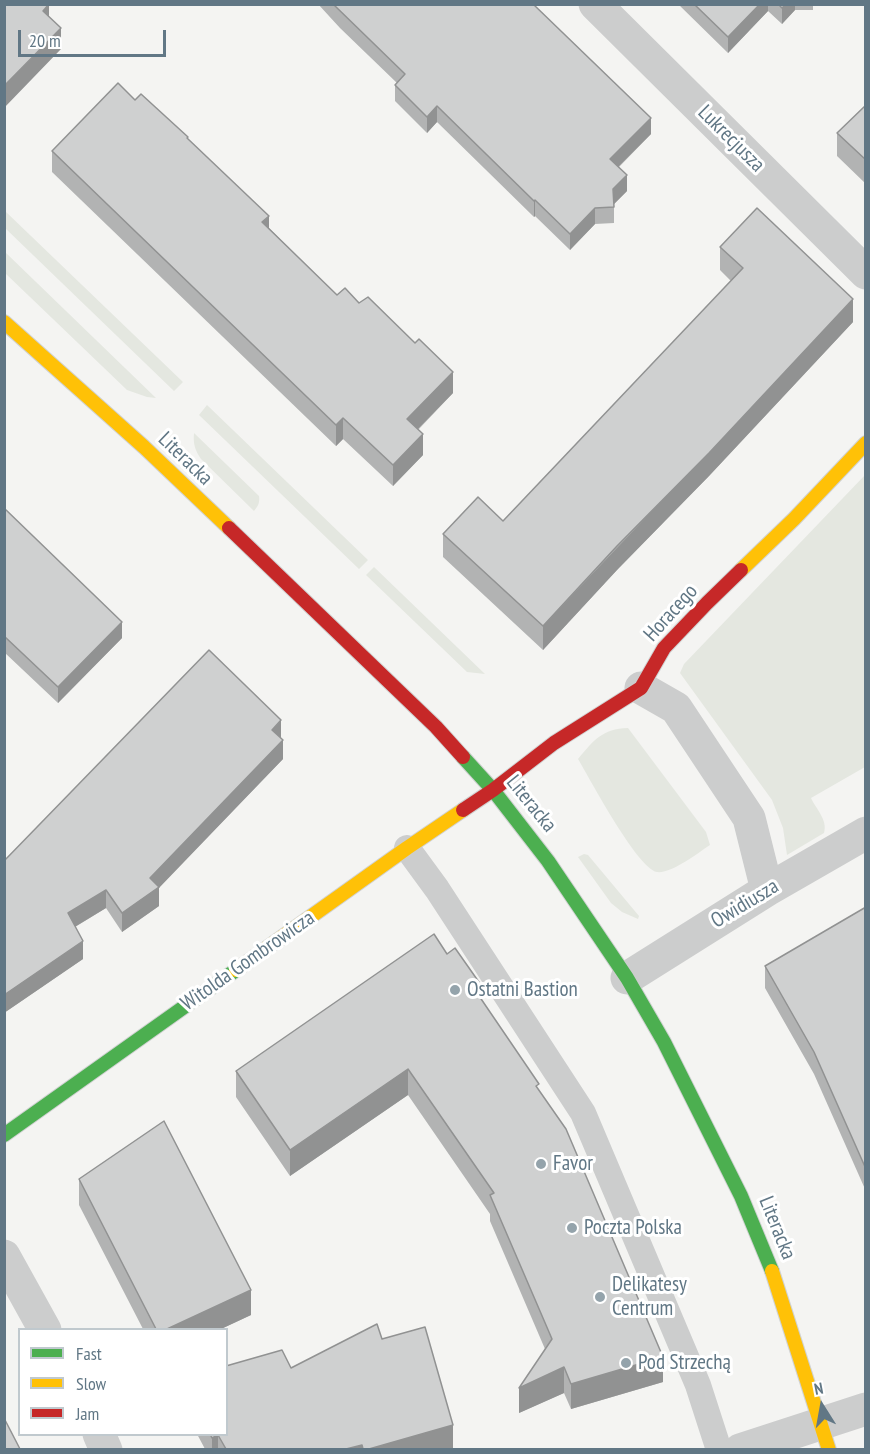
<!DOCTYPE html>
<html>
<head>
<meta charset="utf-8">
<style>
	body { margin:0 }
	#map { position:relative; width:870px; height:1454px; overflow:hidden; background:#f4f4f2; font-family:"PT Sans Narrow",sans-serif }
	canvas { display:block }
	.frame { position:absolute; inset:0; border:6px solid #617785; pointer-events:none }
	.legend { position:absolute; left:18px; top:1328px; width:210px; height:108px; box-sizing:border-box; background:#fff; border:2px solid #c0c9ce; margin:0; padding:8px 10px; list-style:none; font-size:18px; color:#617785 }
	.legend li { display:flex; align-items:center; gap:12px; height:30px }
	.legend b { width:30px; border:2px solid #c0c9ce }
	.north { position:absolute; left:792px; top:1376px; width:60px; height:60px; -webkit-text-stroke:4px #fff; paint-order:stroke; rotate:349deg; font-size:16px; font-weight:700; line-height:24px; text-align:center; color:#617785 }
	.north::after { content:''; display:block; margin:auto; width:21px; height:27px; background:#617785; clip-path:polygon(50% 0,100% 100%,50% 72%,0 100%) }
	.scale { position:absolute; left:18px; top:30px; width:148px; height:27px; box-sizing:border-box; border:3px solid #617785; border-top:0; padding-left:8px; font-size:18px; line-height:21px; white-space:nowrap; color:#617785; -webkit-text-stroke:4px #fff; paint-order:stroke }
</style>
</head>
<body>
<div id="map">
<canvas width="870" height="1454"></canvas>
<div class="frame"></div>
<ul class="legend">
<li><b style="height:8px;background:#4caf50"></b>Fast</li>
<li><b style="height:8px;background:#ffc107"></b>Slow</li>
<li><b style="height:8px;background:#c62828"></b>Jam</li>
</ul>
<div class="north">N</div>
<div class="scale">20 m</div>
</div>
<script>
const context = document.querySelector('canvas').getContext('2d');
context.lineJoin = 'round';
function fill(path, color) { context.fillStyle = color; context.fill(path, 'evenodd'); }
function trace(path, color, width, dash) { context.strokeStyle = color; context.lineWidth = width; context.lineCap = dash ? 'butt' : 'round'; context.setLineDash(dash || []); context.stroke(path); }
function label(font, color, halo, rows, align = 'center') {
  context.font = font + ' "PT Sans Narrow",sans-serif'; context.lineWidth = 6; context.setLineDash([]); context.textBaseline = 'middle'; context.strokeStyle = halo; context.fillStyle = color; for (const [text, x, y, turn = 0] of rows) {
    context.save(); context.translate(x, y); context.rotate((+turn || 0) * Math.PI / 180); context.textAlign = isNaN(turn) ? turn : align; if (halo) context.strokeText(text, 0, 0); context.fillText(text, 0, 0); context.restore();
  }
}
const green = new Path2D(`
	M 4,211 L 5,211 L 183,382 L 174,391 L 5,228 Z
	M 5,252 L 156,398 L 147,397 L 127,390 L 5,273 Z
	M 207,405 L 368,560 L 359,569 L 199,415 Z
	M 194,433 L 259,496 C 260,503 258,506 254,511 L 201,459 C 195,450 193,444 194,433 Z
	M 865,475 L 865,767 L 811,798 C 816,809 828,820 824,833 L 787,855 L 783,828 L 772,800 L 680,673 L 684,664 Z
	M 374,567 L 485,674 L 467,672 L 366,575 Z
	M 628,728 L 706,832 L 710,845 C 698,853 671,874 657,872 C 637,868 590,779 578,759 C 594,740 602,729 628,728 Z
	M 584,854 L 588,855 L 639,916 L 638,919 L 622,912 L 611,903 L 578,857 Z`);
const lane = new Path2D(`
	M 407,848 L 437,889 L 583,1113 L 698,1385 L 719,1450`);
const street = new Path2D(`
	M 595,4 L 866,273
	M 641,688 L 676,708 L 749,818 L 767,890
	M 627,978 L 767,890 L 866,833
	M 4,1256 L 45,1330
	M 99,1434 L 106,1450
	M 740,1450 L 866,1409`);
const fast = new Path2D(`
	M 463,757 L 493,790 L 548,861 L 627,978 L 664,1042 L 741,1196 L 772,1271
	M 4,1135 L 236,970`);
const slow = new Path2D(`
	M 4,322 L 144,447 L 229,528
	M 741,570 L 794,519 L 866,443
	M 236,970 L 407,848 L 463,810
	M 772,1271 L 829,1450`);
const jam = new Path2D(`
	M 229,528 L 436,727 L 463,757
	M 463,810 L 493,790 L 554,743 L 641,688 L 664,648 L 707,603 L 741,570`);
const wall = new Path2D(`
	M 318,4 L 533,4 L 651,134 L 619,167 L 627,191 L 614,204 L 614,223 L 595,224 L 570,250 L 535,216 L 534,217 L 437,122 L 427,133 L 395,101 L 395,85 L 397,83 L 340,28 Z
	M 678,4 L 813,4 L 813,10 L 795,10 L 782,24 L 768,11 L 728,53 Z
	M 135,100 L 188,139 L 269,228 L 337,295 L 453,393 L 418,430 L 423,455 L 393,486 L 343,439 L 336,446 L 52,172 L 52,151 Z
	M 866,105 L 866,184 L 837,156 L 837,133 Z
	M 720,247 L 853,322 L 709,476 L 617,570 L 543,650 L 443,557 L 443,534 L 503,521 L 731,281 L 720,270 Z
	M 4,508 L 122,638 L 58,703 L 4,652 Z
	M 281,738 L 283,759 L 159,887 L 159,906 L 122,932 L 106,908 L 75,927 L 83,959 L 4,1013 L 4,861 Z
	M 866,907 L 866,1213 L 864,1210 L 865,1189 L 814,1074 L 765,988 L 765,966 Z
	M 447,954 L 481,998 L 539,1091 L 663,1382 L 571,1409 L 564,1393 L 519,1413 L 545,1349 L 490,1221 L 490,1214 L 408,1095 L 290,1176 L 236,1097 L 236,1071 Z
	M 79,1179 L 251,1315 L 221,1329 L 143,1329 L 79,1205 Z
	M 382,1339 L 453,1449 L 205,1449 L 197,1434 L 226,1434 L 291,1368 Z`);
const shadedWall = new Path2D(`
	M 49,4 L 49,26 L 43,11 Z
	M 760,4 L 768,4 L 768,11 L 728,53 L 728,37 Z
	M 786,4 L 795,4 L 795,10 L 782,24 L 782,8 Z
	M 61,28 L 61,49 L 4,108 L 4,86 Z
	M 437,106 L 437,122 L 427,133 L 427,117 Z
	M 651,118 L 651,134 L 610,175 L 610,159 Z
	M 627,175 L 627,191 L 613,205 L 613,189 Z
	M 535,200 L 535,216 L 534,217 L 534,201 Z
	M 595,208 L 595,224 L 570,250 L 570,234 Z
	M 269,216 L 269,237 L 262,222 Z
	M 853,299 L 853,322 L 709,476 L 617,570 L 543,650 L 543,626 Z
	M 453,372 L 453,393 L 407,440 L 407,419 Z
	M 343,418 L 343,439 L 336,446 L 336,425 Z
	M 423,434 L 423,455 L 393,486 L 393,465 Z
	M 122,622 L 122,638 L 58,703 L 58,687 Z
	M 281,720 L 281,739 L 272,730 Z
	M 283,740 L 283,759 L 159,888 L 159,906 L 122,932 L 122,913 L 150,878 Z
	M 106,890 L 106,908 L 68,931 L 68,913 Z
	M 83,941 L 83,959 L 4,1013 L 4,995 Z
	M 481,985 L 481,1011 L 475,990 Z
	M 408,1069 L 408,1095 L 290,1176 L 290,1150 Z
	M 251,1290 L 251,1315 L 221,1329 L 167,1329 Z
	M 663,1357 L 663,1382 L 571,1409 L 571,1384 Z
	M 564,1367 L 564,1393 L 519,1413 L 519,1388 Z
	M 453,1425 L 453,1449 L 369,1449 Z
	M 218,1435 L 218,1449 L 212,1449 L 212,1438 Z
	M 362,1445 L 362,1449 L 346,1449 Z`);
const building = new Path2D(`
	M 4,4 L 49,4 L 43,11 L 61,28 L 4,86 Z
	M 333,4 L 533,4 L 651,118 L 610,159 L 627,175 L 613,189 L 614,207 L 595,208 L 570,234 L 535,200 L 534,201 L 437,106 L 427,117 L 395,85 L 405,74 Z
	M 694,4 L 760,4 L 728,37 Z
	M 778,4 L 786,4 L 782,8 Z
	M 118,83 L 135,100 L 141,94 L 188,137 L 187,138 L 269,216 L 262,222 L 337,295 L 345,288 L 359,303 L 368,297 L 415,343 L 419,339 L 453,372 L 407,419 L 423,434 L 393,465 L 343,418 L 336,425 L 52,151 Z
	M 866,105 L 866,160 L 837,133 Z
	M 757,208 L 853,299 L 709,453 L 617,546 L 543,626 L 443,534 L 478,497 L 503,521 L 743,268 L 720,247 Z
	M 4,508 L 122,622 L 58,687 L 4,636 Z
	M 209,650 L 281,720 L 272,730 L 283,740 L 150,878 L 159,887 L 122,913 L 106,890 L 68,913 L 83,941 L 4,995 L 4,861 Z
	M 866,907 L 866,1169 L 814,1052 L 765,966 Z
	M 434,934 L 447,954 L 455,948 L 481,985 L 475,990 L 539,1084 L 536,1086 L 566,1129 L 663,1357 L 571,1384 L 564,1367 L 519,1388 L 552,1339 L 490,1195 L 494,1193 L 408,1069 L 290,1150 L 236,1071 Z
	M 164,1121 L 251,1290 L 167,1329 L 156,1329 L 79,1179 Z
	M 377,1324 L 382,1339 L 425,1327 L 453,1425 L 369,1449 L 363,1449 L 362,1445 L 346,1449 L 226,1449 L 218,1435 L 212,1438 L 210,1434 L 226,1434 L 226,1366 L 282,1350 L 291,1368 Z
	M 4,1418 L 20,1449 L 4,1449 Z`);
const markers = [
	[455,990,6,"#94a3ab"],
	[541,1164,6,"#94a3ab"],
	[572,1228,6,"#94a3ab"],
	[600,1297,6,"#94a3ab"],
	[626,1363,6,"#94a3ab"]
];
const streetNames = [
	["Lukrecjusza",731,139,45],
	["Literacka",185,459,44],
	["Horacego",671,613,-48],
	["Literacka",531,804,51],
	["Owidiusza",745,904,-31],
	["Witolda Gombrowicza",248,961,-35],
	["Literacka",777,1228,68]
];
const poiNames = [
	["Ostatni Bastion",467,990],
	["Favor",553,1164],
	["Poczta Polska",584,1228],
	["Delikatesy",612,1285],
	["Centrum",612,1309],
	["Pod Strzechą",638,1363]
];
fill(green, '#e4e7e0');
trace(fast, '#d0d2d2', 16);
trace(slow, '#d0d2d2', 16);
trace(jam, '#d0d2d2', 16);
trace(lane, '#cccdcd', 26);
trace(street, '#cccdcd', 33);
trace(fast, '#4caf50', 14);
trace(slow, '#ffc107', 14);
trace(jam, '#c62828', 14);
fill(wall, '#b2b3b3');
fill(shadedWall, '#919292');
fill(building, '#cfd0d0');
trace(building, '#919292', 1.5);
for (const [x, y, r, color] of markers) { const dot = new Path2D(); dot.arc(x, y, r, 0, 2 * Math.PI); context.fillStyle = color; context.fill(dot); trace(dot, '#fff', 2); }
label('21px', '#617785', '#fff', streetNames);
label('21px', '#617785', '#fff', poiNames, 'left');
</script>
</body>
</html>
